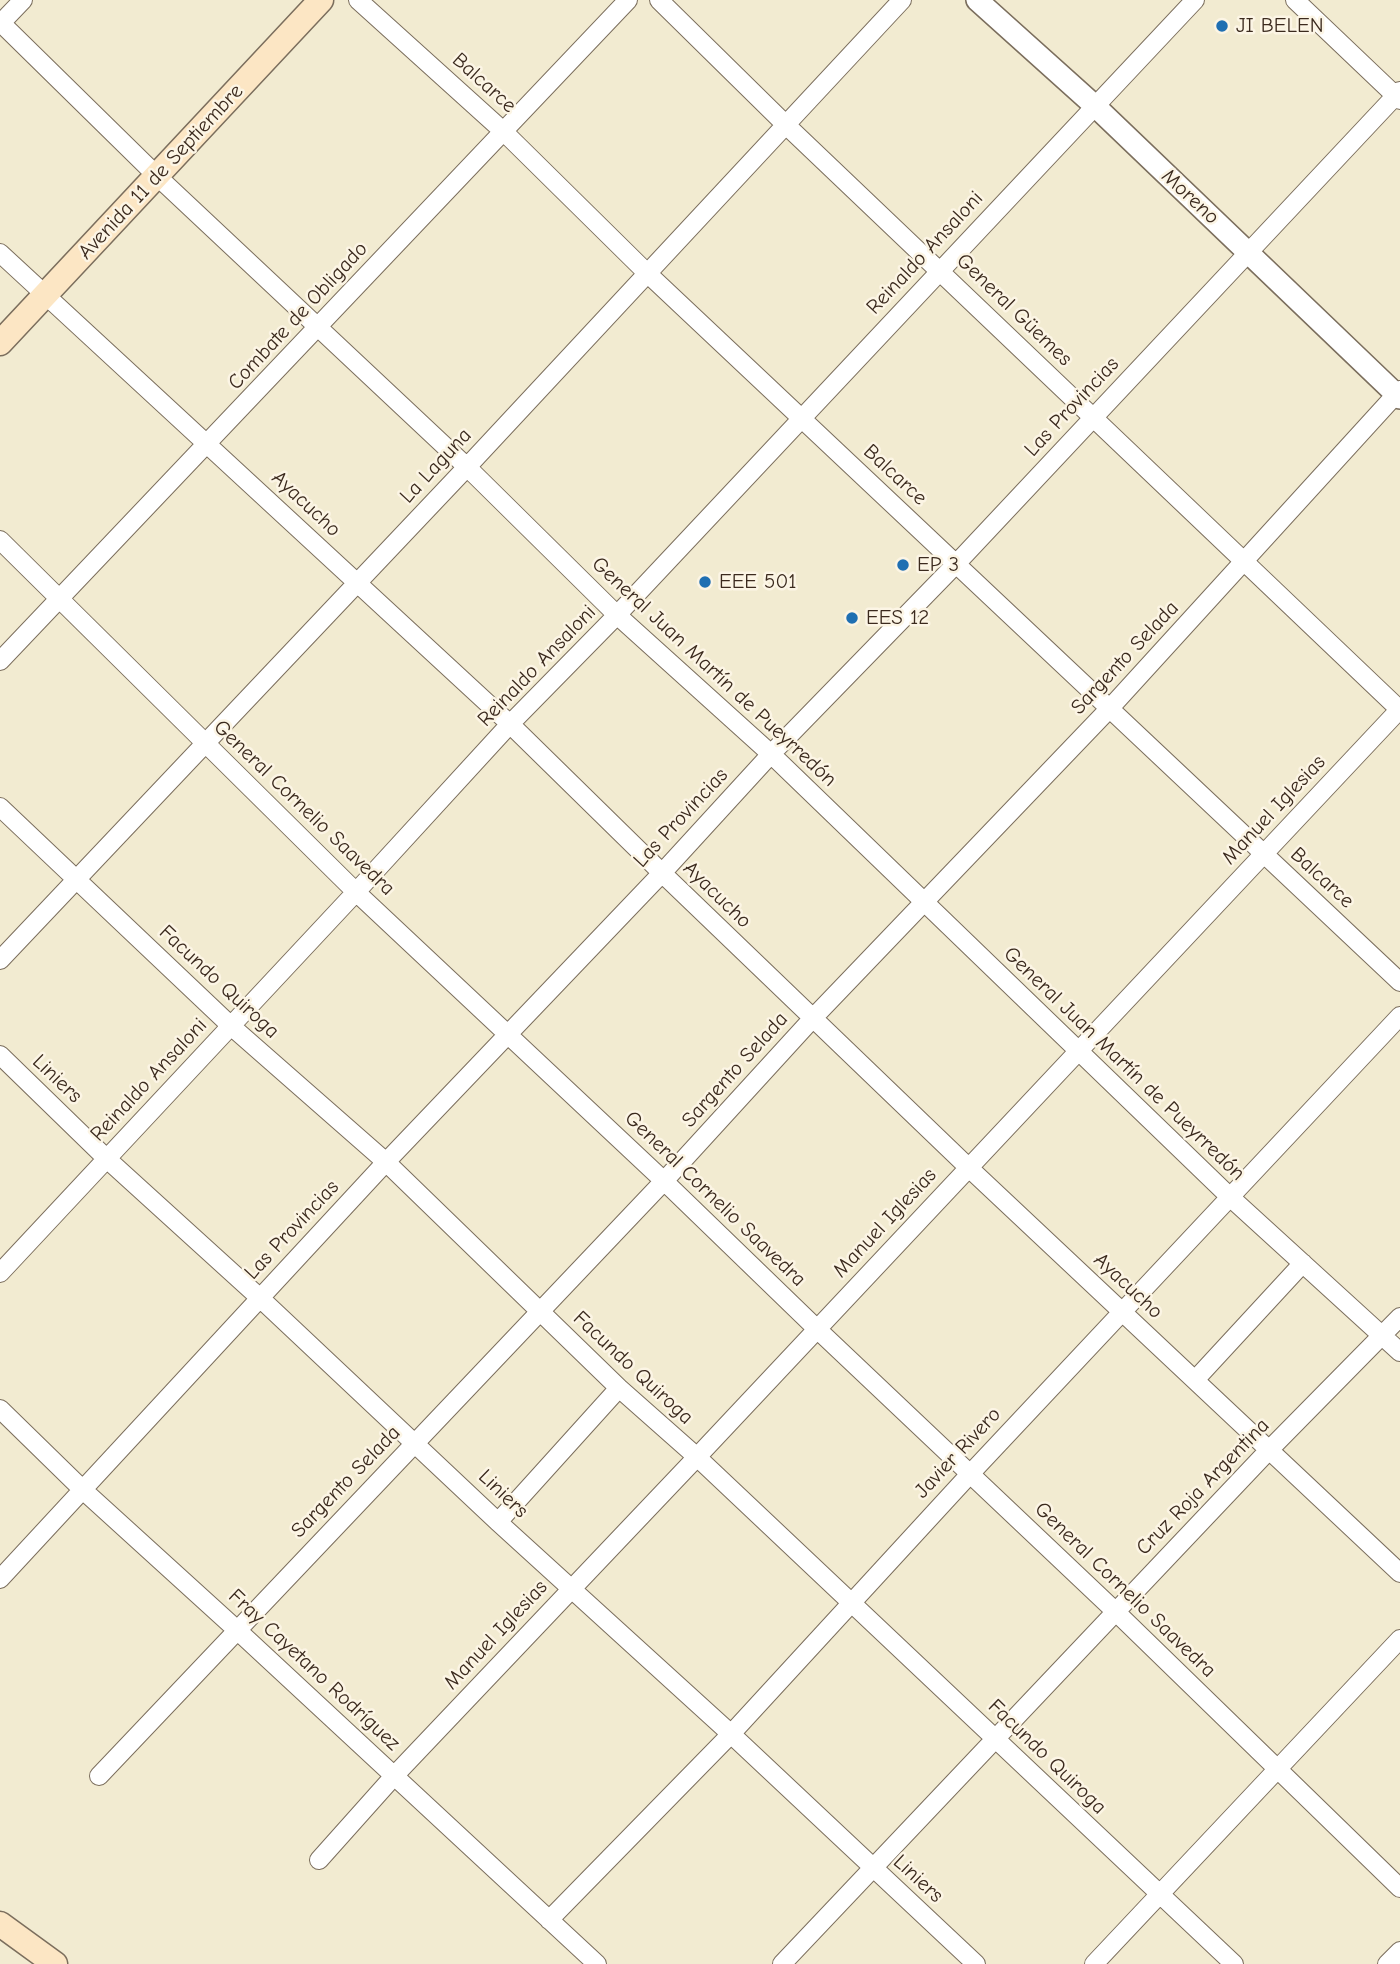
<!DOCTYPE html>
<html>
<head>
<meta charset="utf-8">
<style>
	body { margin:0 }
	canvas { display:block; background:#f2ebd1 }
</style>
</head>
<body>
<canvas width="1400" height="1964"></canvas>
<script>
const context = document.querySelector('canvas').getContext('2d');
context.lineJoin = 'round';
function trace(path, color, width, dash) { context.strokeStyle = color; context.lineWidth = width; context.lineCap = dash ? 'butt' : 'round'; context.setLineDash(dash || []); context.stroke(path); }
function label(font, color, halo, rows, align = 'center') {
  context.font = font + ' "Comic Neue",sans-serif'; context.lineWidth = 5; context.setLineDash([]); context.textBaseline = 'middle'; context.strokeStyle = halo; context.fillStyle = color; for (const [text, x, y, turn = 0] of rows) {
    context.save(); context.translate(x, y); context.rotate((+turn || 0) * Math.PI / 180); context.textAlign = isNaN(turn) ? turn : align; if (halo) context.strokeText(text, 0, 0); context.fillText(text, 0, 0); context.restore();
  }
}
const minor = new Path2D(`
	M 358,0 L 503,131 L 646,272 L 1400,982
	M 659,0 L 785,124 L 1400,710
	M 1295,0 L 1400,100
	M 0,22 L 158,177 L 467,467 L 617,615 L 771,754 L 1230,1197 L 1400,1352
	M 0,24 L 23,0
	M 0,253 L 510,724 L 662,873 L 968,1167 L 1400,1573
	M 0,540 L 356,892 L 664,1181 L 817,1329 L 1116,1612 L 1400,1888
	M 0,661 L 628,0
	M 0,807 L 231,1026 L 386,1162 L 619,1388 L 697,1457 L 1234,1964
	M 0,960 L 467,467 L 902,0
	M 0,1055 L 107,1159 L 260,1298 L 498,1522 L 731,1734 L 976,1964
	M 0,1273 L 356,892 L 510,724 L 617,615 L 1195,0
	M 1195,1380 L 1303,1263
	M 0,1409 L 83,1490 L 237,1630 L 597,1964
	M 498,1522 L 619,1388
	M 0,1579 L 386,1162 L 662,873 L 771,754 L 956,564 L 1400,91
	M 99,1776 L 664,1181 L 813,1018 L 1110,708 L 1400,390
	M 319,1860 L 394,1776 L 697,1457 L 1400,709
	M 549,1920 L 731,1734 L 970,1474 L 1400,1016
	M 782,1964 L 1269,1450 L 1400,1317
	M 1094,1964 L 1400,1639
	M 1387,1964 L 1400,1951`);
const tertiary = new Path2D(`
	M 977,0 L 1095,106 L 1400,398`);
const secondary = new Path2D(`
	M 0,343 L 321,0
	M 0,1924 L 55,1964`);
const markers = [
	[1222,26,7,"#1f6fb2"],
	[903,565,7,"#1f6fb2"],
	[705,582,7,"#1f6fb2"],
	[852,618,7,"#1f6fb2"]
];
const poiNames = [
	["JI BELEN",1236,26],
	["EP 3",917,565],
	["EEE 501",719,582],
	["EES 12",866,618]
];
const streetNames = [
	["Balcarce",484,83,42],
	["Avenida 11 de Septiembre",161,172,-47],
	["Moreno",1190,197,43],
	["Reinaldo Ansaloni",925,253,-47],
	["General Güemes",1014,310,44],
	["Combate de Obligado",298,316,-47],
	["Las Provincias",1072,407,-47],
	["La Laguna",436,466,-47],
	["Balcarce",895,475,43],
	["Ayacucho",306,504,43],
	["Sargento Selada",1125,658,-47],
	["Reinaldo Ansaloni",537,666,-46],
	["General Juan Martín de Pueyrredón",714,672,43],
	["General Cornelio Saavedra",304,808,44],
	["Manuel Iglesias",1274,810,-47],
	["Las Provincias",681,818,-47],
	["Balcarce",1322,878,43],
	["Ayacucho",717,895,44],
	["Facundo Quiroga",219,982,43],
	["General Juan Martín de Pueyrredón",1124,1064,44],
	["Sargento Selada",735,1070,-48],
	["Liniers",57,1079,44],
	["Reinaldo Ansaloni",149,1080,-47],
	["General Cornelio Saavedra",715,1199,44],
	["Manuel Iglesias",885,1223,-47],
	["Las Provincias",292,1230,-47],
	["Ayacucho",1128,1286,43],
	["Facundo Quiroga",633,1368,43],
	["Javier Rivero",958,1453,-47],
	["Sargento Selada",346,1482,-46],
	["Cruz Roja Argentina",1203,1487,-46],
	["Liniers",503,1494,44],
	["General Cornelio Saavedra",1125,1590,44],
	["Manuel Iglesias",496,1635,-47],
	["Fray Cayetano Rodríguez",314,1670,43],
	["Facundo Quiroga",1047,1757,44],
	["Liniers",918,1879,43]
];
trace(minor, '#7b6e5d', 20);
trace(tertiary, '#7b6e5d', 24);
trace(secondary, '#7b6e5d', 27);
trace(minor, '#fff', 18);
trace(tertiary, '#fff', 21);
trace(secondary, '#fce6c4', 24);
for (const [x, y, r, color] of markers) { const dot = new Path2D(); dot.arc(x, y, r, 0, 2 * Math.PI); context.fillStyle = color; context.fill(dot); trace(dot, '#fcf5e5', 2.5); }
label('21px', '#3b2a1e', '#fcf5e5', poiNames, 'left');
label('21px', '#3b2a1e', '#fcf5e5', streetNames);
</script>
</body>
</html>
